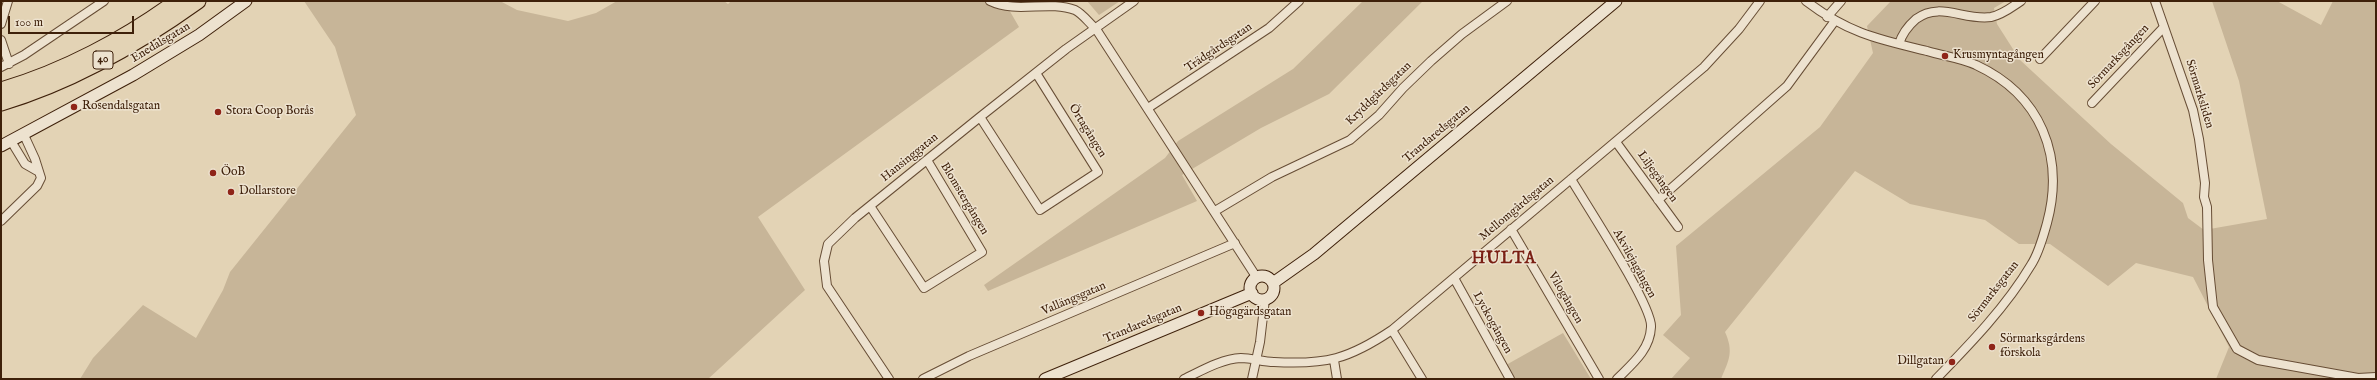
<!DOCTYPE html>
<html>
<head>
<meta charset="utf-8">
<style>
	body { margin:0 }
	#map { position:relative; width:2377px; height:380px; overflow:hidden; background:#e3d3b5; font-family:"IM FELL English",serif }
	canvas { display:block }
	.frame { position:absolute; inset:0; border:2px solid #3e200a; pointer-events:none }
	.scale { position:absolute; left:8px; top:16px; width:126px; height:18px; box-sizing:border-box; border:2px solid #3e200a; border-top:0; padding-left:5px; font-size:12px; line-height:14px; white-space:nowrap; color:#3e200a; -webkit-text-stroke:3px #ede2cf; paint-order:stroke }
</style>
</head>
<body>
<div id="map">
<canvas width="2377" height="380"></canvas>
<div class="frame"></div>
<div class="scale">100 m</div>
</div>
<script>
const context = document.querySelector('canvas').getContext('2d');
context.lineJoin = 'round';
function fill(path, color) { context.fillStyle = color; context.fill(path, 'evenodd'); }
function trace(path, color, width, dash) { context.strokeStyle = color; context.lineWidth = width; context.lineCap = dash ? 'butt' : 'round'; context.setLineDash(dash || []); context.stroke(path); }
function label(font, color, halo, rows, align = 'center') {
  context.font = font + ' "IM FELL English",serif'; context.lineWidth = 3; context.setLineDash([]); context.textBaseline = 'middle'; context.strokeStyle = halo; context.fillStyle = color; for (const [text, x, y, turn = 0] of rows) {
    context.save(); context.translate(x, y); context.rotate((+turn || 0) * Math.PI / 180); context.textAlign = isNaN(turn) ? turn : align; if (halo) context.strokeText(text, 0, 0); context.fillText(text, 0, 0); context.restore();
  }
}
const green = new Path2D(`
	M 304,1 L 500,1 L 517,10 L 568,21 L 596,13 L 617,1 L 724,1 L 728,4 L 731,1 L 1004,1 L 1019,27 L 758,217 L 805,290 L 708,379 L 80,379 L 93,358 L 143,305 L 196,338 L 223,290 L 230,272 L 356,115 L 335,47 Z
	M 1087,1 L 1120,1 L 1099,15 Z
	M 1363,1 L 1423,1 L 1329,94 L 1261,128 L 1182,175 L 1197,201 L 988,291 L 984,285 L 1165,158 L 1178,141 L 1293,69 Z
	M 1891,1 L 2006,1 L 1994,8 L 1997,24 L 2020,60 L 2111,144 L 2183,203 L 2188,218 L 2204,230 L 2267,219 L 2239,81 L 2212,1 L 2277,1 L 2321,25 L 2333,1 L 2376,1 L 2376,379 L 2216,379 L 2229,347 L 2193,277 L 2136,263 L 2108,286 L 2050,244 L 2019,244 L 1985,220 L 1910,204 L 1855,171 L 1725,332 C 1734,352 1729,360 1721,379 L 1671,379 L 1690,358 L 1663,335 L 1681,315 L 1676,246 L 1820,127 L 1873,53 L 1867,26 Z
	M 1563,333 L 1591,379 L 1515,379 L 1506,365 Z`);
const street = new Path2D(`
	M 990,1 C 1017,14 1048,0 1075,10 C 1083,14 1089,23 1096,29 L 1257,278
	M 1806,1 C 1848,33 1877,39 1927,51 C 1943,56 1962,58 1976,65 C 2041,95 2065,156 2047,223 C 2043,237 2039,253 2031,265 C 2006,307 1970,344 1936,379
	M 2155,1 L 2193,110 L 2199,139 L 2205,183 L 2204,197 L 2207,207 L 2208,260 L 2213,307 L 2237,349 L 2258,360 L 2358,378 L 2376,377
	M 1827,17 L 1841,1
	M 1,24 L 8,1
	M 1,40 L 9,64
	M 1899,44 C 1902,34 1908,26 1916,19 C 1940,1 1964,21 1991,17 C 2002,15 2012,7 2021,1
	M 2040,59 L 2095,1
	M 1,67 L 24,55 L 104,1
	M 2092,103 L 2164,27
	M 1148,108 L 1269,28 L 1299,1
	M 980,117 L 1040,210 L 1098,172 L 1036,73
	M 11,141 L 25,164 L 39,172
	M 1616,142 L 1678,227
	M 1571,179 C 1585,203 1653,306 1651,327 C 1650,350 1632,364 1617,379
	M 1658,200 L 1787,86 L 1834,22
	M 870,206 L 924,288 L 982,252 L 927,160
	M 1215,211 L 1272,177 L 1350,140 L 1379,115 L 1403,88 L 1431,61 L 1462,34 L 1507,1
	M 1,221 L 37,186 L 41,178 L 35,159 L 24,135
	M 1511,229 L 1599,379
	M 1454,278 L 1510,379
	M 1392,330 L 1422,379
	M 1334,360 L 1337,379
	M 889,379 L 827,286 L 824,261 L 828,244 L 855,218 L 980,117 L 1066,49 L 1134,1
	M 923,379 L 969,356 L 1235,243
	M 1184,379 C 1201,371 1221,359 1241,358 C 1252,358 1263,362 1274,362 C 1326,365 1349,359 1392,330 L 1704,67 L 1739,29 L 1760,1
	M 1252,379 L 1260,342 L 1265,299`);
const secondary = new Path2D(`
	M 1,146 L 133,75 L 199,35 L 246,1
	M1250 288a12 12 0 1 1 24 0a12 12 0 1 1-24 0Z
	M 1273,283 L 1314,254 L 1616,1
	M 1045,379 L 1252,293`);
const highway = new Path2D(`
	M 1,90 C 63,72 125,39 177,1
	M 1,103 C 72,82 138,44 198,1`);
const markers = [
	[1945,56,4,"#8f2418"],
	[74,107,4,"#8f2418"],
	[218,112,4,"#8f2418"],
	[213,173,4,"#8f2418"],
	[231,192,4,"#8f2418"],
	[1201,313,4,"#8f2418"],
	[1992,347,4,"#8f2418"],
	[1952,362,4,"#8f2418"]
];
const shields = [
	[103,60,20]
];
const shieldNames = [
	["40",103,60]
];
const streetNames = [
	["Enedalsgatan",161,43,-31],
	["Trädgårdsgatan",1219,48,-34],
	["Sörmarksgången",2119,57,-47],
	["Kryddgårdsgatan",1379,94,-44],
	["Sörmarksliden",2199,94,73],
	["Örtagången",1087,131,58],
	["Trandaredsgatan",1437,134,-40],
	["Hansinggatan",910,158,-39],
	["Liljegången",1657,177,54],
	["Blomstergången",964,199,59],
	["Mellomgårdsgatan",1517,209,-40],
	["Akvilejagången",1634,264,61],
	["Sörmarksgatan",1994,292,-52],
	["Vilogången",1565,298,60],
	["Vallängsgatan",1074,299,-23],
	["Lyckogången",1492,323,61],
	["Trandaredsgatan",1143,324,-23]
];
const poiNames = [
	["Krusmyntagången",1953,56],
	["Rosendalsgatan",82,107],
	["Stora Coop Borås",226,112],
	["ÖoB",221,173],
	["Dollarstore",239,192],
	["Högagärdsgatan",1209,313],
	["Sörmarksgårdens",2000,340],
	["förskola",2000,354],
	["Dillgatan",1944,362,"right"]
];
const districtNames = [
	["HULTA",1504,260]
];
fill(green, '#c7b598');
trace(street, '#674d35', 10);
trace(secondary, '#3e200a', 13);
trace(highway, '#3e200a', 17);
trace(street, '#ede2cf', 8);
trace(secondary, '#ede2cf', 11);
trace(highway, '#e3d3b5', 15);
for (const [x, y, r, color] of markers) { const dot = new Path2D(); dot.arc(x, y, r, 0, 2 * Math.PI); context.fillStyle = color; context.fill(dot); trace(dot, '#ede2cf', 1.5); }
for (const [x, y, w] of shields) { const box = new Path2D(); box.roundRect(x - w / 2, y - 9, w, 18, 3); context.fillStyle = '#ede2cf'; context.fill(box); trace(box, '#3e200a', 1); }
label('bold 11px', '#3e200a', null, shieldNames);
label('12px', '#3e200a', '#ede2cf', streetNames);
label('12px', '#3e200a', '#ede2cf', poiNames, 'left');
context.letterSpacing = '1px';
label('bold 16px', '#7a1f14', '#ede2cf', districtNames);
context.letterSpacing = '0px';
</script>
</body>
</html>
